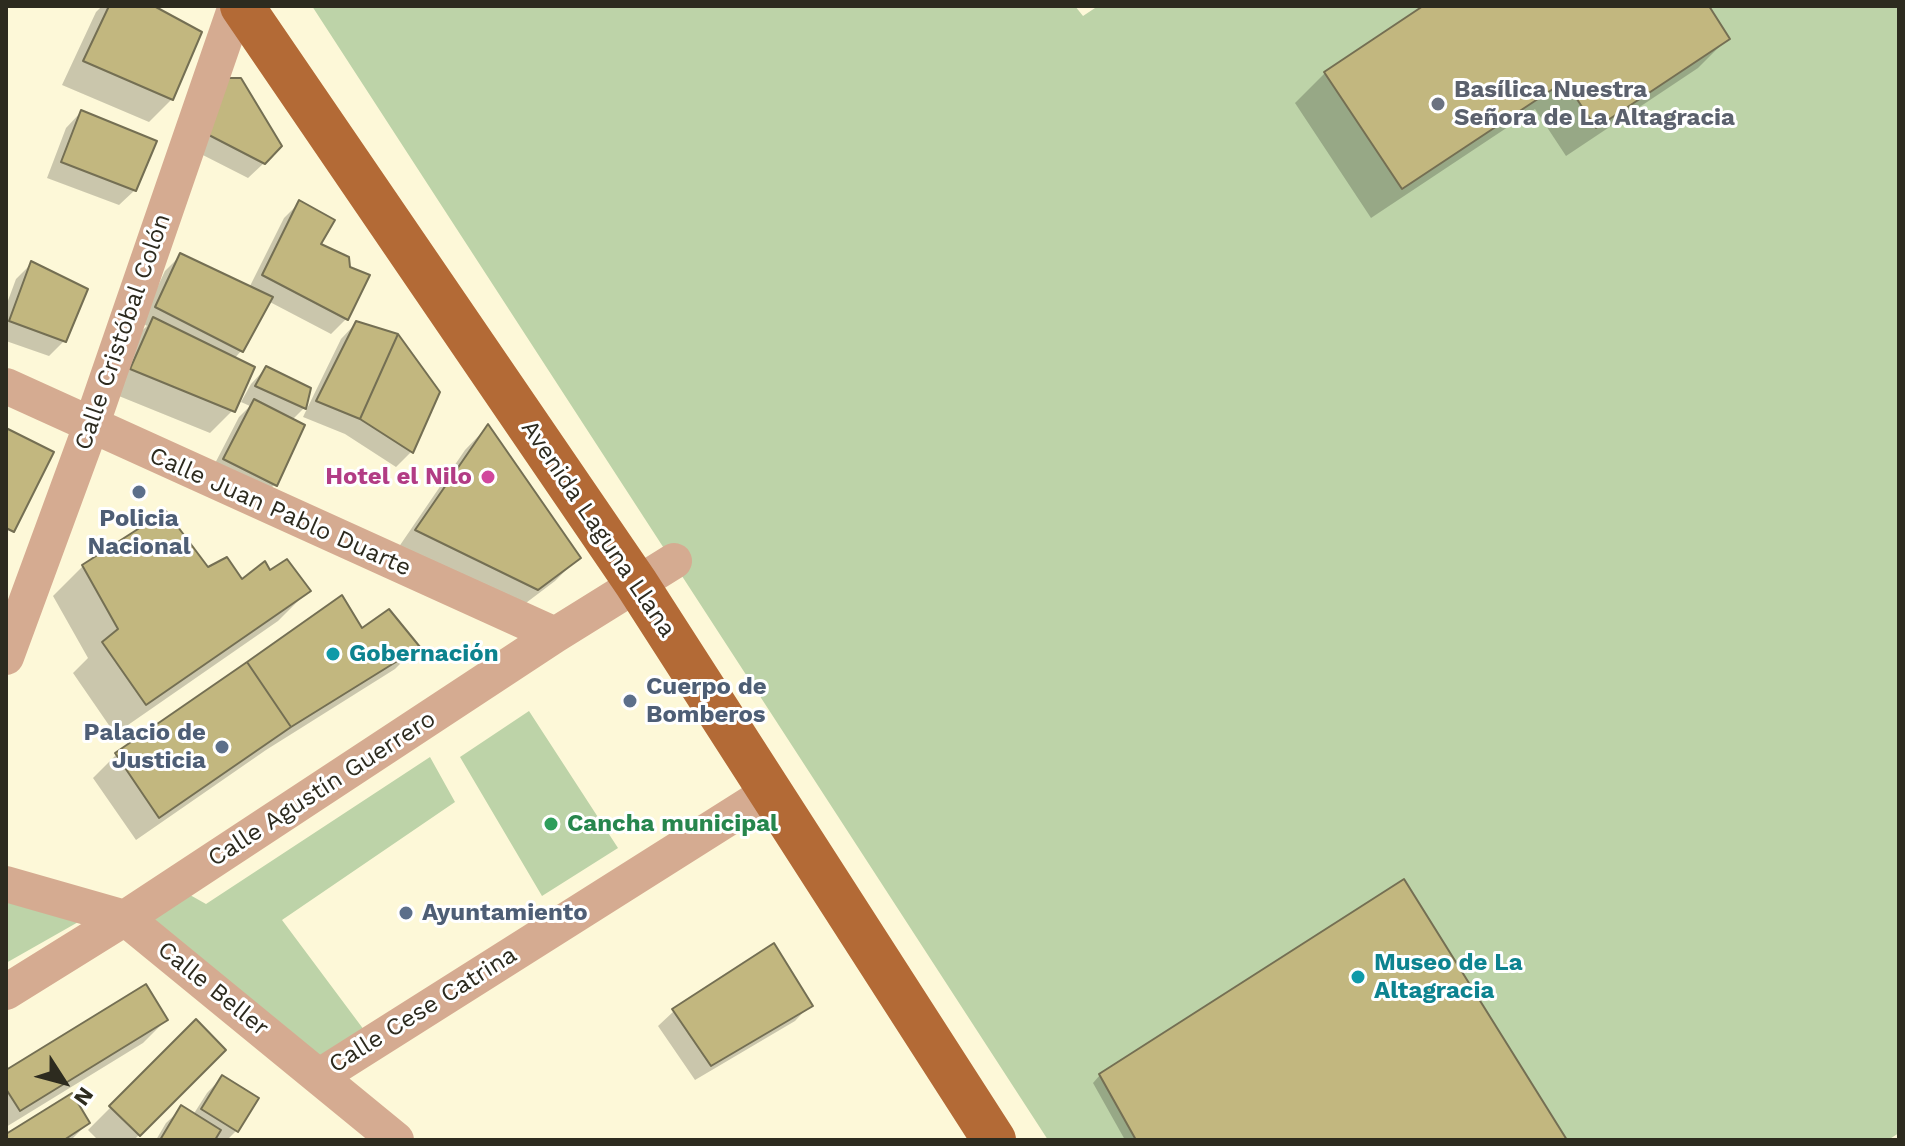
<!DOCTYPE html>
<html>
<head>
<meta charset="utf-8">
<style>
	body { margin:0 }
	#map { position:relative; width:1905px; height:1146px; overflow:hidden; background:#fdf8d8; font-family:"Work Sans",sans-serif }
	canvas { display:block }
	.frame { position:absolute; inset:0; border:8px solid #2d2b1f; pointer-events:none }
	.north { position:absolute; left:24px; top:1042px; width:80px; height:80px; -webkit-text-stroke:6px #fff; paint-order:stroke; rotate:126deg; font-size:22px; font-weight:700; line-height:32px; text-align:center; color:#2d2b1f }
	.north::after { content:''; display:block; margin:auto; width:28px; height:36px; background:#2d2b1f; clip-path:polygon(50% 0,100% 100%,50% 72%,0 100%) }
</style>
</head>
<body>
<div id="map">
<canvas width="1905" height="1146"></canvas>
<div class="frame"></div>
<div class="north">N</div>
</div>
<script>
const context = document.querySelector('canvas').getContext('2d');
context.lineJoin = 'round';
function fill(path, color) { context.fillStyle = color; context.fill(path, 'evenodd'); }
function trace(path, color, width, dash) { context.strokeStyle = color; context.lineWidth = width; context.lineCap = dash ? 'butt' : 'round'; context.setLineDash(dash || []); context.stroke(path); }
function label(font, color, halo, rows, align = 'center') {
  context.font = font + ' "Work Sans",sans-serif'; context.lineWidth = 6; context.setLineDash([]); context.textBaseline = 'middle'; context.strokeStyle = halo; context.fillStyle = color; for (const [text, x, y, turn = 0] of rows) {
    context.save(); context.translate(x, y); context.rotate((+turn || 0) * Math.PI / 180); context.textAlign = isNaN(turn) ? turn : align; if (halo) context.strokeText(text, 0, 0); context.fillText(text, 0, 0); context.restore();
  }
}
const green = new Path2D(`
	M 312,6 L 1075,6 L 1083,16 L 1098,6 L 1899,6 L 1899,1133 L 1888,1140 L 1048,1140 Z
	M 529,711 L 618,848 L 542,896 L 460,757 Z
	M 430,757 L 455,802 L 282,920 L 373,1042 L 320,1076 L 125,918 L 174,886 L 206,904 Z
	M 6,895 L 80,921 L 6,963 Z`);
const shadow = new Path2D(`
	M 102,6 L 150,6 L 172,99 L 149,122 L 62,85 L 96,12 Z
	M 1427,6 L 1706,6 L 1728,38 L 1698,68 L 1566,156 L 1535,109 L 1371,218 L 1295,103 L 1325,73 Z
	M 212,95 L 264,163 L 248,178 L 191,149 Z
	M 81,112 L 135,190 L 119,205 L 47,178 L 66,128 Z
	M 299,203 L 346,319 L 331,334 L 268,301 L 241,351 L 234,359 L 233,410 L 210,433 L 109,392 L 130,342 L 147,326 L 141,322 L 165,271 L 181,255 L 249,288 L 284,218 Z
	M 31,264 L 64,341 L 49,356 L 6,341 L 6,306 L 16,279 Z
	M 356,323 L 411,452 L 396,467 L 345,434 L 303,417 L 341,339 Z
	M 266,368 L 304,408 L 292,420 L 275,484 L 260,500 L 209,475 L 239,417 L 250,406 L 241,402 L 251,384 Z
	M 487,427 L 578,558 L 555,581 L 514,612 L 394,554 L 465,450 Z
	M 83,566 L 242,581 L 270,573 L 308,591 L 278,621 L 115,734 L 73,673 L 88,658 L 53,596 Z
	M 341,598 L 361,631 L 418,646 L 395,669 L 266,750 L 136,840 L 93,778 L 116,755 Z
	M 810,1005 L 795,1021 L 695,1080 L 658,1026 L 674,1011 Z
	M 166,1020 L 143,1043 L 6,1127 L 6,1072 Z
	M 196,1022 L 223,1050 L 134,1140 L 98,1140 L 88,1130 Z
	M 1100,1075 L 1565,1140 L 1125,1140 L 1093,1083 Z
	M 222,1077 L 236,1131 L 227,1140 L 156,1140 L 166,1123 L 182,1108 L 193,1115 L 207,1093 Z
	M 88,1123 L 71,1140 L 6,1140 L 6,1137 Z`);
const building = new Path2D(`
	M 109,6 L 154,6 L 202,32 L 173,100 L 83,61 Z
	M 1423,6 L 1709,6 L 1730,39 L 1596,128 L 1565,81 L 1402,189 L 1324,72 Z
	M 227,78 L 241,78 L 282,146 L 265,164 L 205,133 Z
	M 81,110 L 157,141 L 136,191 L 61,162 Z
	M 299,200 L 335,220 L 321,244 L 349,257 L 350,267 L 370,275 L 348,320 L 262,275 Z
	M 180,253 L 273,297 L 243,352 L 155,307 Z
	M 31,261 L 88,289 L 66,342 L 9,321 Z
	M 153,317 L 255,367 L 235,412 L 130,369 Z
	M 356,321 L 398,334 L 360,419 L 316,401 Z
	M 398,334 L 440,392 L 413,453 L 360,419 Z
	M 266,366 L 311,388 L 306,409 L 255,386 Z
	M 254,399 L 305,425 L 277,486 L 223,459 Z
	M 488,424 L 581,558 L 538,590 L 415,530 Z
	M 6,428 L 54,452 L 14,532 L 6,528 Z
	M 166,511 L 208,567 L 227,557 L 242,579 L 265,561 L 270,570 L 287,559 L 311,591 L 146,705 L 102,642 L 118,629 L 82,565 Z
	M 342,595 L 362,628 L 389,609 L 420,647 L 291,727 L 247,662 Z
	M 247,662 L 291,727 L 159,818 L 115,753 Z
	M 1404,879 L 1567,1140 L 1136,1140 L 1099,1074 Z
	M 774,943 L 813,1006 L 711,1066 L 672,1009 Z
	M 146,984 L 168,1020 L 20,1111 L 6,1089 L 6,1070 Z
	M 196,1019 L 226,1050 L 140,1136 L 109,1106 Z
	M 222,1075 L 259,1098 L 238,1132 L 201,1109 Z
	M 72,1093 L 90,1123 L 64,1140 L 6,1140 L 6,1134 Z
	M 181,1105 L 221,1130 L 215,1140 L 160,1140 Z`);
const minor = new Path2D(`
	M 6,386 L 555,635
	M 6,657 L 91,426 L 236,6
	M 6,884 L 125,918 L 396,1140
	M 6,992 L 125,918 L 555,635 L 674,561
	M 320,1076 L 771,791`);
const major = new Path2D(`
	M 242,6 L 636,583 L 994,1140`);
const markers = [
	[1438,104,8,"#6b7280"],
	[488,477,8,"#d1479c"],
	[139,492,8,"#5c6f8a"],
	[333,654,8,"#0f9aa8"],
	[630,701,8,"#5c6f8a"],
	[222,747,8,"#5c6f8a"],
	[551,824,8,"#2e9e5b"],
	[406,913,8,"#5c6f8a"],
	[1358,977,8,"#0f9aa8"]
];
const worshipNames = [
	["Basílica Nuestra",1454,90],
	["Señora de La Altagracia",1454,118]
];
const streetNames = [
	["Calle Cristóbal Colón",123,332,-71],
	["Calle Juan Pablo Duarte",280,512,24],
	["Avenida Laguna Llana",598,529,56],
	["Calle Agustín Guerrero",322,789,-33],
	["Calle Beller",213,989,39],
	["Calle Cese Catrina",423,1010,-32]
];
const hotelNames = [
	["Hotel el Nilo",472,477]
];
const serviceNames = [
	["Policia",139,519,"center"],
	["Nacional",139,547,"center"],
	["Cuerpo de",646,687],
	["Bomberos",646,715],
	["Palacio de",206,733,"right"],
	["Justicia",206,761,"right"],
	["Ayuntamiento",422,913]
];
const cultureNames = [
	["Gobernación",349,654],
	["Museo de La",1374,963],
	["Altagracia",1374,991]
];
const leisureNames = [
	["Cancha municipal",567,824]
];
fill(green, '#bdd3a8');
fill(shadow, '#0003');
fill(building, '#c2b77f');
trace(building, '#746f53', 2);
trace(minor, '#d5ab91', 36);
trace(major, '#b36a36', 44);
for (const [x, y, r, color] of markers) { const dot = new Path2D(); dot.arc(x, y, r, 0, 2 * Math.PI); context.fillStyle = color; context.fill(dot); trace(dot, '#fff', 3); }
label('bold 24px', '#5b616d', '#fff', worshipNames, 'left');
label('24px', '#2d2b1f', '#fff', streetNames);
label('bold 24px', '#b23c85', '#fff', hotelNames, 'right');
label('bold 24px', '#4e5e75', '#fff', serviceNames, 'left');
label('bold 24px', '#0d838f', '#fff', cultureNames, 'left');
label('bold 24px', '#27864d', '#fff', leisureNames, 'left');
</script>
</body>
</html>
